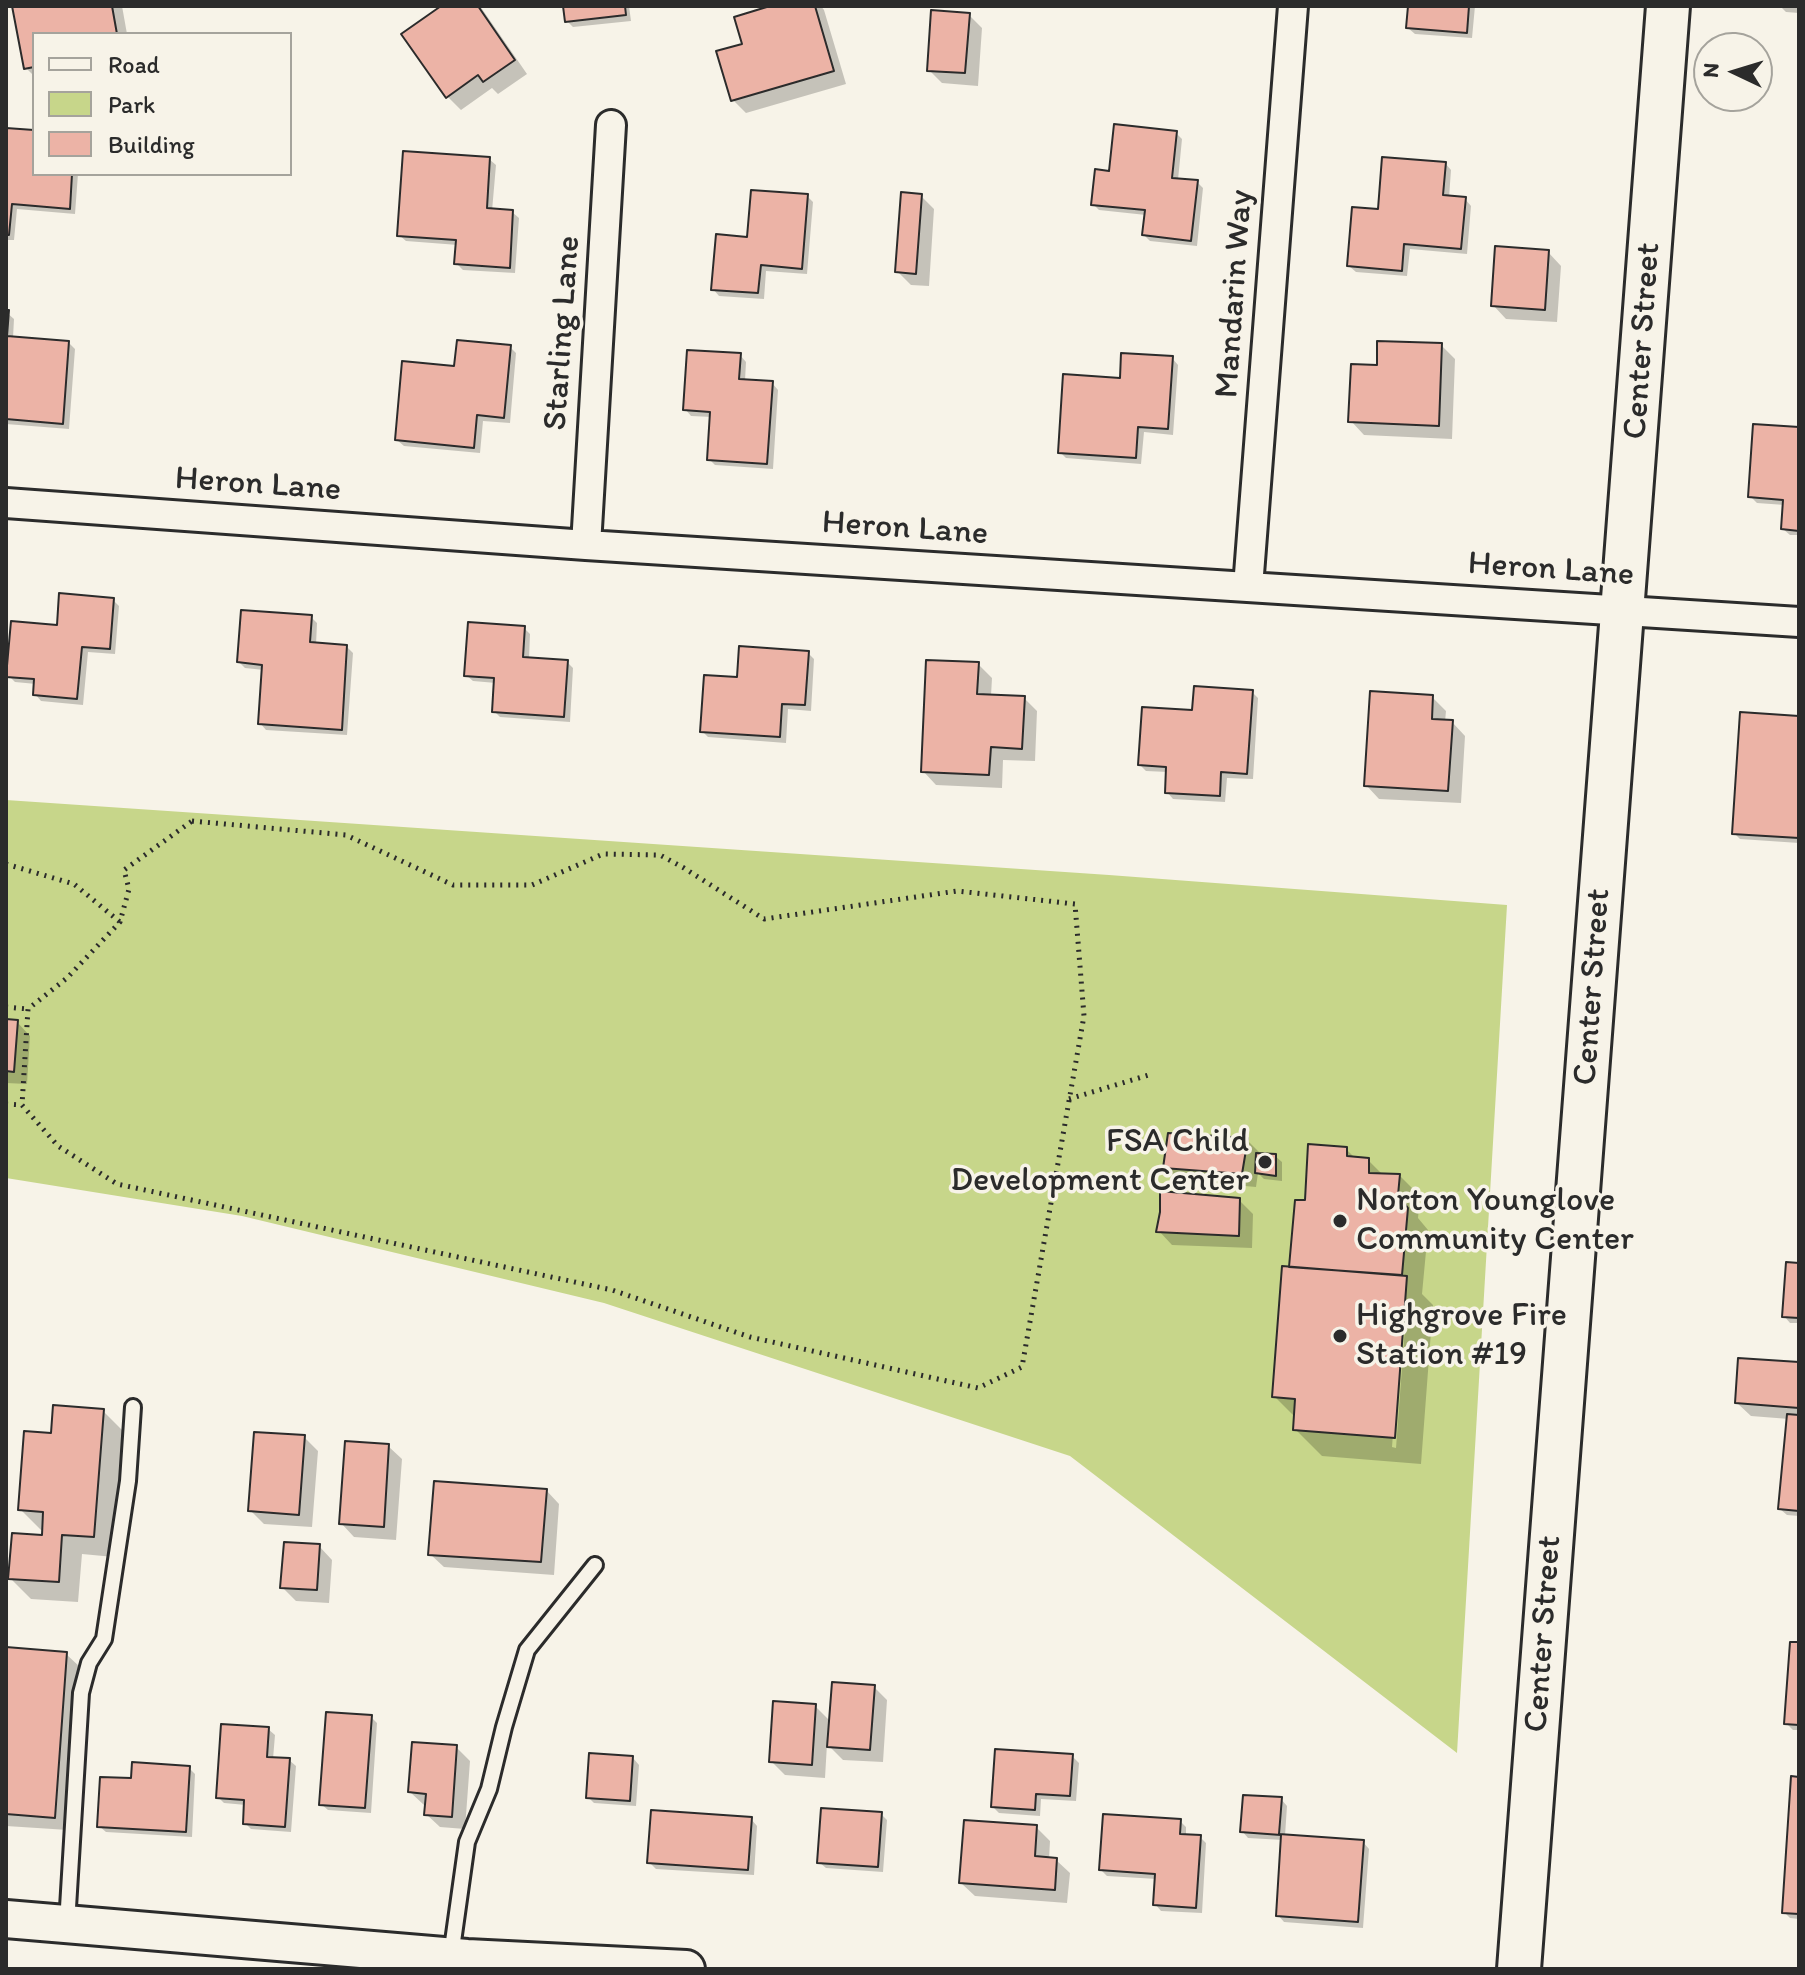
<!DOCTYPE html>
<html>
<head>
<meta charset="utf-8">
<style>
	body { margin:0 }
	#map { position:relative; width:1805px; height:1975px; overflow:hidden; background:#f7f3e8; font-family:Itim,sans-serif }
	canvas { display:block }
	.frame { position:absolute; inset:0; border:8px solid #2b2b2b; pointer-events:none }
	.legend { position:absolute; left:32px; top:32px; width:260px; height:144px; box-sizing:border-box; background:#f7f3e8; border:2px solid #a5a39c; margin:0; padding:10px 14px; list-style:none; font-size:24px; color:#2b2b2b }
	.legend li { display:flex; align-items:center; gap:16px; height:40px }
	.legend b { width:40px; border:2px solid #a5a39c }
	.north { position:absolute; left:1693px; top:32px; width:80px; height:80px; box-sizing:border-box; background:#f7f3e8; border:2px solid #a5a39c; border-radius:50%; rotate:274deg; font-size:22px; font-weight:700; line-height:32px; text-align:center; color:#2b2b2b }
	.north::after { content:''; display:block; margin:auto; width:28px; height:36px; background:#2b2b2b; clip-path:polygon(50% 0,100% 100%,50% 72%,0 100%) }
</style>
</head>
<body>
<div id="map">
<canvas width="1805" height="1975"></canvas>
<div class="frame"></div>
<ul class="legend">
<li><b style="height:10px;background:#f7f3e8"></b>Road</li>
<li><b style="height:22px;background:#c7d68a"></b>Park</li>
<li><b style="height:22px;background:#ecb3a6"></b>Building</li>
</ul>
<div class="north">N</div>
</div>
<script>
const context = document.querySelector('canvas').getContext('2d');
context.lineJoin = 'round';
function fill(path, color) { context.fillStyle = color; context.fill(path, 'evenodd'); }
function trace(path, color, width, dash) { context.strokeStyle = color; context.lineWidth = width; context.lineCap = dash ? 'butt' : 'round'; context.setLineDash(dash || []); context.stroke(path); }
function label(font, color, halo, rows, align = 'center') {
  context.font = font + ' Itim,sans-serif'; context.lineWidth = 7; context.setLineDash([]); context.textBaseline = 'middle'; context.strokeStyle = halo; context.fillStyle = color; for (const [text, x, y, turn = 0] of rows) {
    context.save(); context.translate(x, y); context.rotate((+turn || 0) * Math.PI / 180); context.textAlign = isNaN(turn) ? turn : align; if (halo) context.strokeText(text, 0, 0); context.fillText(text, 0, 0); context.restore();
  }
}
const green = new Path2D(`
	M 6,800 L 1109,875 L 1507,905 L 1457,1753 L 1070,1456 L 604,1303 L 242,1216 L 6,1178 Z`);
const shadow = new Path2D(`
	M 14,6 L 122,6 L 127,34 L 34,34 L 34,76 L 26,68 Z
	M 445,6 L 480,6 L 527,74 L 498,94 L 492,88 L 461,110 L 447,96 Z
	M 565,6 L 629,6 L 631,21 L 573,27 L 567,21 Z
	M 777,6 L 821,6 L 824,10 L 846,84 L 746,113 L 733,100 L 744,45 Z
	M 1410,6 L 1475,6 L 1472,38 L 1415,34 L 1408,28 Z
	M 1780,6 L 1799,6 L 1799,13 L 1786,12 Z
	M 969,15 L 982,28 L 978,86 L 942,83 L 929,70 Z
	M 6,130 L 34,132 L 34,174 L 78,174 L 75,214 L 17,209 L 14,240 L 6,240 Z
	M 1176,133 L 1182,139 L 1178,180 L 1197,182 L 1203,188 L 1197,246 L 1150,241 L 1144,235 L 1146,215 L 1099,210 L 1093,204 L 1111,173 Z
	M 489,159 L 496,165 L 492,211 L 512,212 L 519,218 L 515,273 L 463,270 L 456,263 L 458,245 L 406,241 L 399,235 Z
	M 1445,163 L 1451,170 L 1449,198 L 1465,199 L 1471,206 L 1467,254 L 1410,249 L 1407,276 L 1356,272 L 1349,266 L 1380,212 Z
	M 807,196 L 813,202 L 807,274 L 766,271 L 764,299 L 719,296 L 713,289 L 749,239 Z
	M 921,196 L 934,209 L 929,286 L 911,285 L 897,271 Z
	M 1548,252 L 1561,266 L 1557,322 L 1506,319 L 1493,305 Z
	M 6,312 L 14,319 L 13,338 L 69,343 L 75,349 L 69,429 L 6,424 Z
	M 1441,345 L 1455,359 L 1452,439 L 1364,435 L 1351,421 L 1379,367 Z
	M 510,347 L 516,353 L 510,423 L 483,421 L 480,453 L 404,446 L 397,440 L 456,368 Z
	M 740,355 L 746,362 L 745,381 L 772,383 L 778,390 L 773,469 L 715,465 L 709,459 L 712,417 L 691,416 L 685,409 Z
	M 1172,358 L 1178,365 L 1173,435 L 1144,432 L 1141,464 L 1066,458 L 1060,452 L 1121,381 Z
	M 1799,429 L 1799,535 L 1790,535 L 1783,529 L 1785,505 L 1757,503 L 1750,496 Z
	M 113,600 L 119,606 L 115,654 L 88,652 L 83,705 L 41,701 L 35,694 L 36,684 L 15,682 L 9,676 L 59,627 Z
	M 311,617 L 317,623 L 316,645 L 347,647 L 353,653 L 347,735 L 266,730 L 260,723 L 264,670 L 245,668 L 239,662 Z
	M 524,628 L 530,634 L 529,659 L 567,662 L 573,668 L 570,722 L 500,717 L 494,711 L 496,683 L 473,681 L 466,675 Z
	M 808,653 L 814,659 L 811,711 L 788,709 L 786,743 L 708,737 L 702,731 L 739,679 Z
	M 978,664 L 992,678 L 991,696 L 1024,698 L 1037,711 L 1035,761 L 1003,760 L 1002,788 L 936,785 L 923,771 Z
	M 1252,692 L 1258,698 L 1253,779 L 1227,778 L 1225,802 L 1173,799 L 1167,792 L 1168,772 L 1146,771 L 1140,765 L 1194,712 Z
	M 1432,697 L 1446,711 L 1445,722 L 1452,722 L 1465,736 L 1461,803 L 1379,799 L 1366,785 Z
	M 1799,718 L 1799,843 L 1740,839 L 1734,833 Z
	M 6,1021 L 17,1022 L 30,1036 L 27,1084 L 6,1083 Z
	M 1247,1140 L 1261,1154 L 1275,1156 L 1282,1162 L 1282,1181 L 1264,1179 L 1258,1173 L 1256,1187 L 1179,1180 L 1165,1167 Z
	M 1346,1149 L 1356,1159 L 1368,1160 L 1383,1175 L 1400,1176 L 1420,1196 L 1418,1218 L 1428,1230 L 1422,1294 L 1433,1305 L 1421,1464 L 1322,1456 L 1295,1429 L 1295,1417 L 1274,1396 L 1307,1202 ZM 1403,1300 L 1407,1300 L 1396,1448 L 1392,1447 Z
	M 1239,1200 L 1253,1214 L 1252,1248 L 1172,1245 L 1159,1231 Z
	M 1799,1265 L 1799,1323 L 1790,1323 L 1784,1316 Z
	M 1799,1364 L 1799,1516 L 1787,1515 L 1780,1509 L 1789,1419 L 1751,1416 L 1737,1403 Z
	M 103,1411 L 124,1432 L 114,1557 L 82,1554 L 78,1602 L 31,1599 L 10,1578 L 44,1537 L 44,1530 L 41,1530 L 20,1509 L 53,1435 Z
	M 304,1437 L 318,1451 L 312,1527 L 264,1524 L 250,1510 Z
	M 388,1446 L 402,1459 L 396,1540 L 354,1537 L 341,1523 Z
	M 546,1490 L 559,1504 L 554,1575 L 444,1567 L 430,1554 Z
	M 319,1546 L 332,1560 L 329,1603 L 296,1601 L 282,1587 Z
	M 1799,1644 L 1799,1730 L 1793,1730 L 1786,1723 Z
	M 6,1649 L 66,1654 L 80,1667 L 68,1830 L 6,1826 Z
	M 874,1687 L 887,1700 L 883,1762 L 843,1760 L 827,1744 L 825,1778 L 785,1775 L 771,1761 L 815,1706 L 831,1722 Z
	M 371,1717 L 377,1723 L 371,1813 L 328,1810 L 321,1804 Z
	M 268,1729 L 275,1735 L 273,1759 L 289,1760 L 296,1766 L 291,1832 L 251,1829 L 245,1823 L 246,1805 L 224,1803 L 218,1797 Z
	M 456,1747 L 470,1761 L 465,1829 L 440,1827 L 426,1814 L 427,1805 L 424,1805 L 410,1792 Z
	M 1072,1756 L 1079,1763 L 1076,1801 L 1041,1799 L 1040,1816 L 999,1813 L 993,1807 Z
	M 633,1758 L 639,1765 L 636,1806 L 594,1803 L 588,1797 Z
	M 189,1768 L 195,1774 L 192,1837 L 106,1832 L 99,1826 L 133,1781 Z
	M 1799,1779 L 1799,1919 L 1790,1918 L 1784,1912 Z
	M 1281,1799 L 1287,1806 L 1285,1836 L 1363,1842 L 1369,1849 L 1363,1928 L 1284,1922 L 1278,1915 L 1283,1840 L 1248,1838 L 1242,1831 Z
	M 881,1814 L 887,1820 L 883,1872 L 826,1868 L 819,1862 Z
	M 751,1819 L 757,1826 L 754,1875 L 656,1869 L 649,1862 Z
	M 1180,1821 L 1186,1827 L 1186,1836 L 1200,1837 L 1206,1843 L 1202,1913 L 1161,1911 L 1155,1904 L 1157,1879 L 1107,1876 L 1101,1870 Z
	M 1036,1827 L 1050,1841 L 1049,1859 L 1056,1860 L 1070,1873 L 1067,1903 L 975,1896 L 961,1883 Z`);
const building = new Path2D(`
	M 12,6 L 112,6 L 117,34 L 34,34 L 34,67 L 24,69 Z
	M 441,6 L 478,6 L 515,60 L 483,82 L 478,75 L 446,98 L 401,34 Z
	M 563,6 L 625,6 L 626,15 L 565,22 Z
	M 770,6 L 815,6 L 834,71 L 731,101 L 716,51 L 742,44 L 734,17 Z
	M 1408,6 L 1469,6 L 1467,33 L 1406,28 Z
	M 931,10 L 970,13 L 965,73 L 927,71 Z
	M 1114,124 L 1177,131 L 1172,178 L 1198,180 L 1191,241 L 1142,235 L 1145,210 L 1091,205 L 1095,169 L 1109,171 Z
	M 6,128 L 34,130 L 34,174 L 72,174 L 70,209 L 12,204 L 9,235 L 6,235 Z
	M 403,151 L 490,157 L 487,208 L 513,210 L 510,268 L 454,264 L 456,240 L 397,236 Z
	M 1382,157 L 1446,162 L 1443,195 L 1466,197 L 1461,249 L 1404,244 L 1402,271 L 1347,266 L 1352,207 L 1378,209 Z
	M 751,190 L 808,194 L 802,269 L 761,265 L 758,293 L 711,290 L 716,234 L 747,237 Z
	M 901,192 L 922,194 L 916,274 L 895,272 Z
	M 1495,246 L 1549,250 L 1545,310 L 1491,306 Z
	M 6,310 L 9,310 L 7,336 L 69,341 L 63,424 L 6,419 Z
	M 457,340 L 511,345 L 504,418 L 477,415 L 474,448 L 395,440 L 402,361 L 454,366 Z
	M 1377,341 L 1442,343 L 1439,426 L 1348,422 L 1351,364 L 1377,365 Z
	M 687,350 L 741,353 L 739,379 L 773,381 L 767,464 L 707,460 L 710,412 L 683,410 Z
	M 1121,353 L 1173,356 L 1168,429 L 1138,427 L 1136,458 L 1058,453 L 1063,374 L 1120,378 Z
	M 1753,424 L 1799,427 L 1799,531 L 1781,529 L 1783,500 L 1748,497 Z
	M 59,593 L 114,598 L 110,649 L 82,647 L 77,699 L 33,695 L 34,679 L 6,677 L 11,621 L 57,625 Z
	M 241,610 L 312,615 L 310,642 L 347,645 L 342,730 L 258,724 L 262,665 L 237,662 Z
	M 468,622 L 525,626 L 523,657 L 568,660 L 564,717 L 492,712 L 494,678 L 464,676 Z
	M 739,646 L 809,651 L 805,705 L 782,704 L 780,737 L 700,732 L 704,675 L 737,677 Z
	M 926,660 L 979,662 L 977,694 L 1025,696 L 1022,749 L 991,747 L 989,775 L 921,772 Z
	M 1194,686 L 1253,690 L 1247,774 L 1221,772 L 1220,796 L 1165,793 L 1166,767 L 1138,765 L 1142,707 L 1192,710 Z
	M 1370,691 L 1433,695 L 1432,719 L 1453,720 L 1448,791 L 1364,786 Z
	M 1740,712 L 1799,716 L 1799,838 L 1732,834 Z
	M 6,1019 L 18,1020 L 14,1072 L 6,1071 Z
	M 1168,1133 L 1248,1138 L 1242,1174 L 1163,1168 Z
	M 1308,1144 L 1347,1147 L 1347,1156 L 1369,1158 L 1369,1173 L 1400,1174 L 1398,1195 L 1408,1208 L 1402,1275 L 1289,1267 L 1295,1200 L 1305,1200 Z
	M 1256,1153 L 1276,1154 L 1276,1176 L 1255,1173 Z
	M 1160,1191 L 1240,1198 L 1239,1236 L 1156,1232 L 1160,1212 Z
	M 1786,1262 L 1799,1263 L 1799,1318 L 1782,1317 Z
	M 1282,1266 L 1407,1276 L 1395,1438 L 1293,1430 L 1295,1399 L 1272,1397 Z
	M 1738,1358 L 1799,1362 L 1799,1408 L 1735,1403 Z
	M 53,1405 L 104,1409 L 94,1537 L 62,1535 L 59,1582 L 8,1579 L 12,1533 L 42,1535 L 43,1512 L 18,1510 L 24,1431 L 51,1433 Z
	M 1787,1414 L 1799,1415 L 1799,1511 L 1778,1509 Z
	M 254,1432 L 305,1435 L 299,1515 L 248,1511 Z
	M 345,1441 L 389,1444 L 384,1527 L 339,1524 Z
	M 434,1481 L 547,1489 L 541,1562 L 428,1555 Z
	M 284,1542 L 320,1544 L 317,1590 L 280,1588 Z
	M 1790,1642 L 1799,1642 L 1799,1725 L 1784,1724 Z
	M 6,1647 L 67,1652 L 55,1818 L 6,1814 Z
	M 832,1682 L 875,1685 L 870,1750 L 827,1747 Z
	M 773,1701 L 816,1704 L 812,1765 L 769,1762 Z
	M 326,1712 L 372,1715 L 365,1808 L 319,1805 Z
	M 221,1724 L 269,1727 L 267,1757 L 290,1758 L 285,1827 L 243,1824 L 244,1800 L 216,1798 Z
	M 412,1742 L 457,1745 L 452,1817 L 424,1815 L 426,1794 L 408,1792 Z
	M 995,1749 L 1073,1754 L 1070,1796 L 1036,1794 L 1035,1810 L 991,1807 Z
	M 589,1753 L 633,1756 L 630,1801 L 586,1798 Z
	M 132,1762 L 190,1766 L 186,1832 L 97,1827 L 100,1777 L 131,1778 Z
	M 1791,1776 L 1799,1777 L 1799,1914 L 1782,1913 Z
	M 1243,1795 L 1282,1797 L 1279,1834 L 1364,1840 L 1358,1922 L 1276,1916 L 1281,1835 L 1240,1832 Z
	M 821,1808 L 882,1812 L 878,1867 L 817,1863 Z
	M 651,1810 L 752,1817 L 748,1870 L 647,1863 Z
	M 1103,1814 L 1181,1819 L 1180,1834 L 1201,1835 L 1196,1908 L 1153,1905 L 1155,1874 L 1099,1870 Z
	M 964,1820 L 1037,1825 L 1035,1856 L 1057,1858 L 1055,1890 L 959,1883 Z`);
const path = new Path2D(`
	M 192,821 L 346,835 L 453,885 L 532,885 L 603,854 L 660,855 L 684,868 L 764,919 L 957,891 L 1075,904 L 1084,1016 L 1022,1367 L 978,1388 L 750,1337 L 612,1290 L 117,1184 L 58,1146 L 22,1105 L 28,1009 L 67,978 L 120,922 L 129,889 L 124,870 Z
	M 6,864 L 74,884 L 120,922
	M 6,1007 L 28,1009
	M 1069,1099 L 1152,1074
	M 6,1104 L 22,1105`);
const service = new Path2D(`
	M 67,1924 L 81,1693 L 89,1663 L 104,1639 L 128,1481 L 133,1407
	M 451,1956 L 467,1842 L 489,1789 L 504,1727 L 527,1650 L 595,1565`);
const minor = new Path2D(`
	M 6,503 L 586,545 L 1799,622
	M 586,545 L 611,125
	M 1248,587 L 1293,6`);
const tertiary = new Path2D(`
	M 6,1919 L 467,1958 L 686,1969`);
const secondary = new Path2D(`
	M 1519,1969 L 1668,6`);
const markers = [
	[1265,1162,8,"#2b2b2b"],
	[1340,1221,8,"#2b2b2b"],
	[1340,1336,8,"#2b2b2b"]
];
const streetNames = [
	["Mandarin Way",1235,294,-86],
	["Starling Lane",563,333,-86],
	["Center Street",1643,341,-86],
	["Heron Lane",258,485,4],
	["Heron Lane",905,529,4],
	["Heron Lane",1551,570,4],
	["Center Street",1593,987,-86],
	["Center Street",1544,1634,-86]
];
const poiNames = [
	["FSA Child",1249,1142,"right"],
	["Development Center",1249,1181,"right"],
	["Norton Younglove",1356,1201],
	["Community Center",1356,1240],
	["Highgrove Fire",1356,1316],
	["Station #19",1356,1355]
];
fill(green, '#c7d68a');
fill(shadow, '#0003');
fill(building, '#ecb3a6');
trace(building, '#2b2b2b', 2);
trace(service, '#2b2b2b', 20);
trace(minor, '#2b2b2b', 34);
trace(tertiary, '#2b2b2b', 42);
trace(secondary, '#2b2b2b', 48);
trace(path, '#2b2b2b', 5, [2, 6]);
trace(service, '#f7f3e8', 14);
trace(minor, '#f7f3e8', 28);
trace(tertiary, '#f7f3e8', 36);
trace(secondary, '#f7f3e8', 42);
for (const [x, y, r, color] of markers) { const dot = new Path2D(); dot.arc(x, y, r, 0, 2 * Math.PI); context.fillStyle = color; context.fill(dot); trace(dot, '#f7f3e8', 3); }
label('34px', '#2b2b2b', '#f7f3e8', streetNames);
label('34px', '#2b2b2b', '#f7f3e8', poiNames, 'left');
</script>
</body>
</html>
